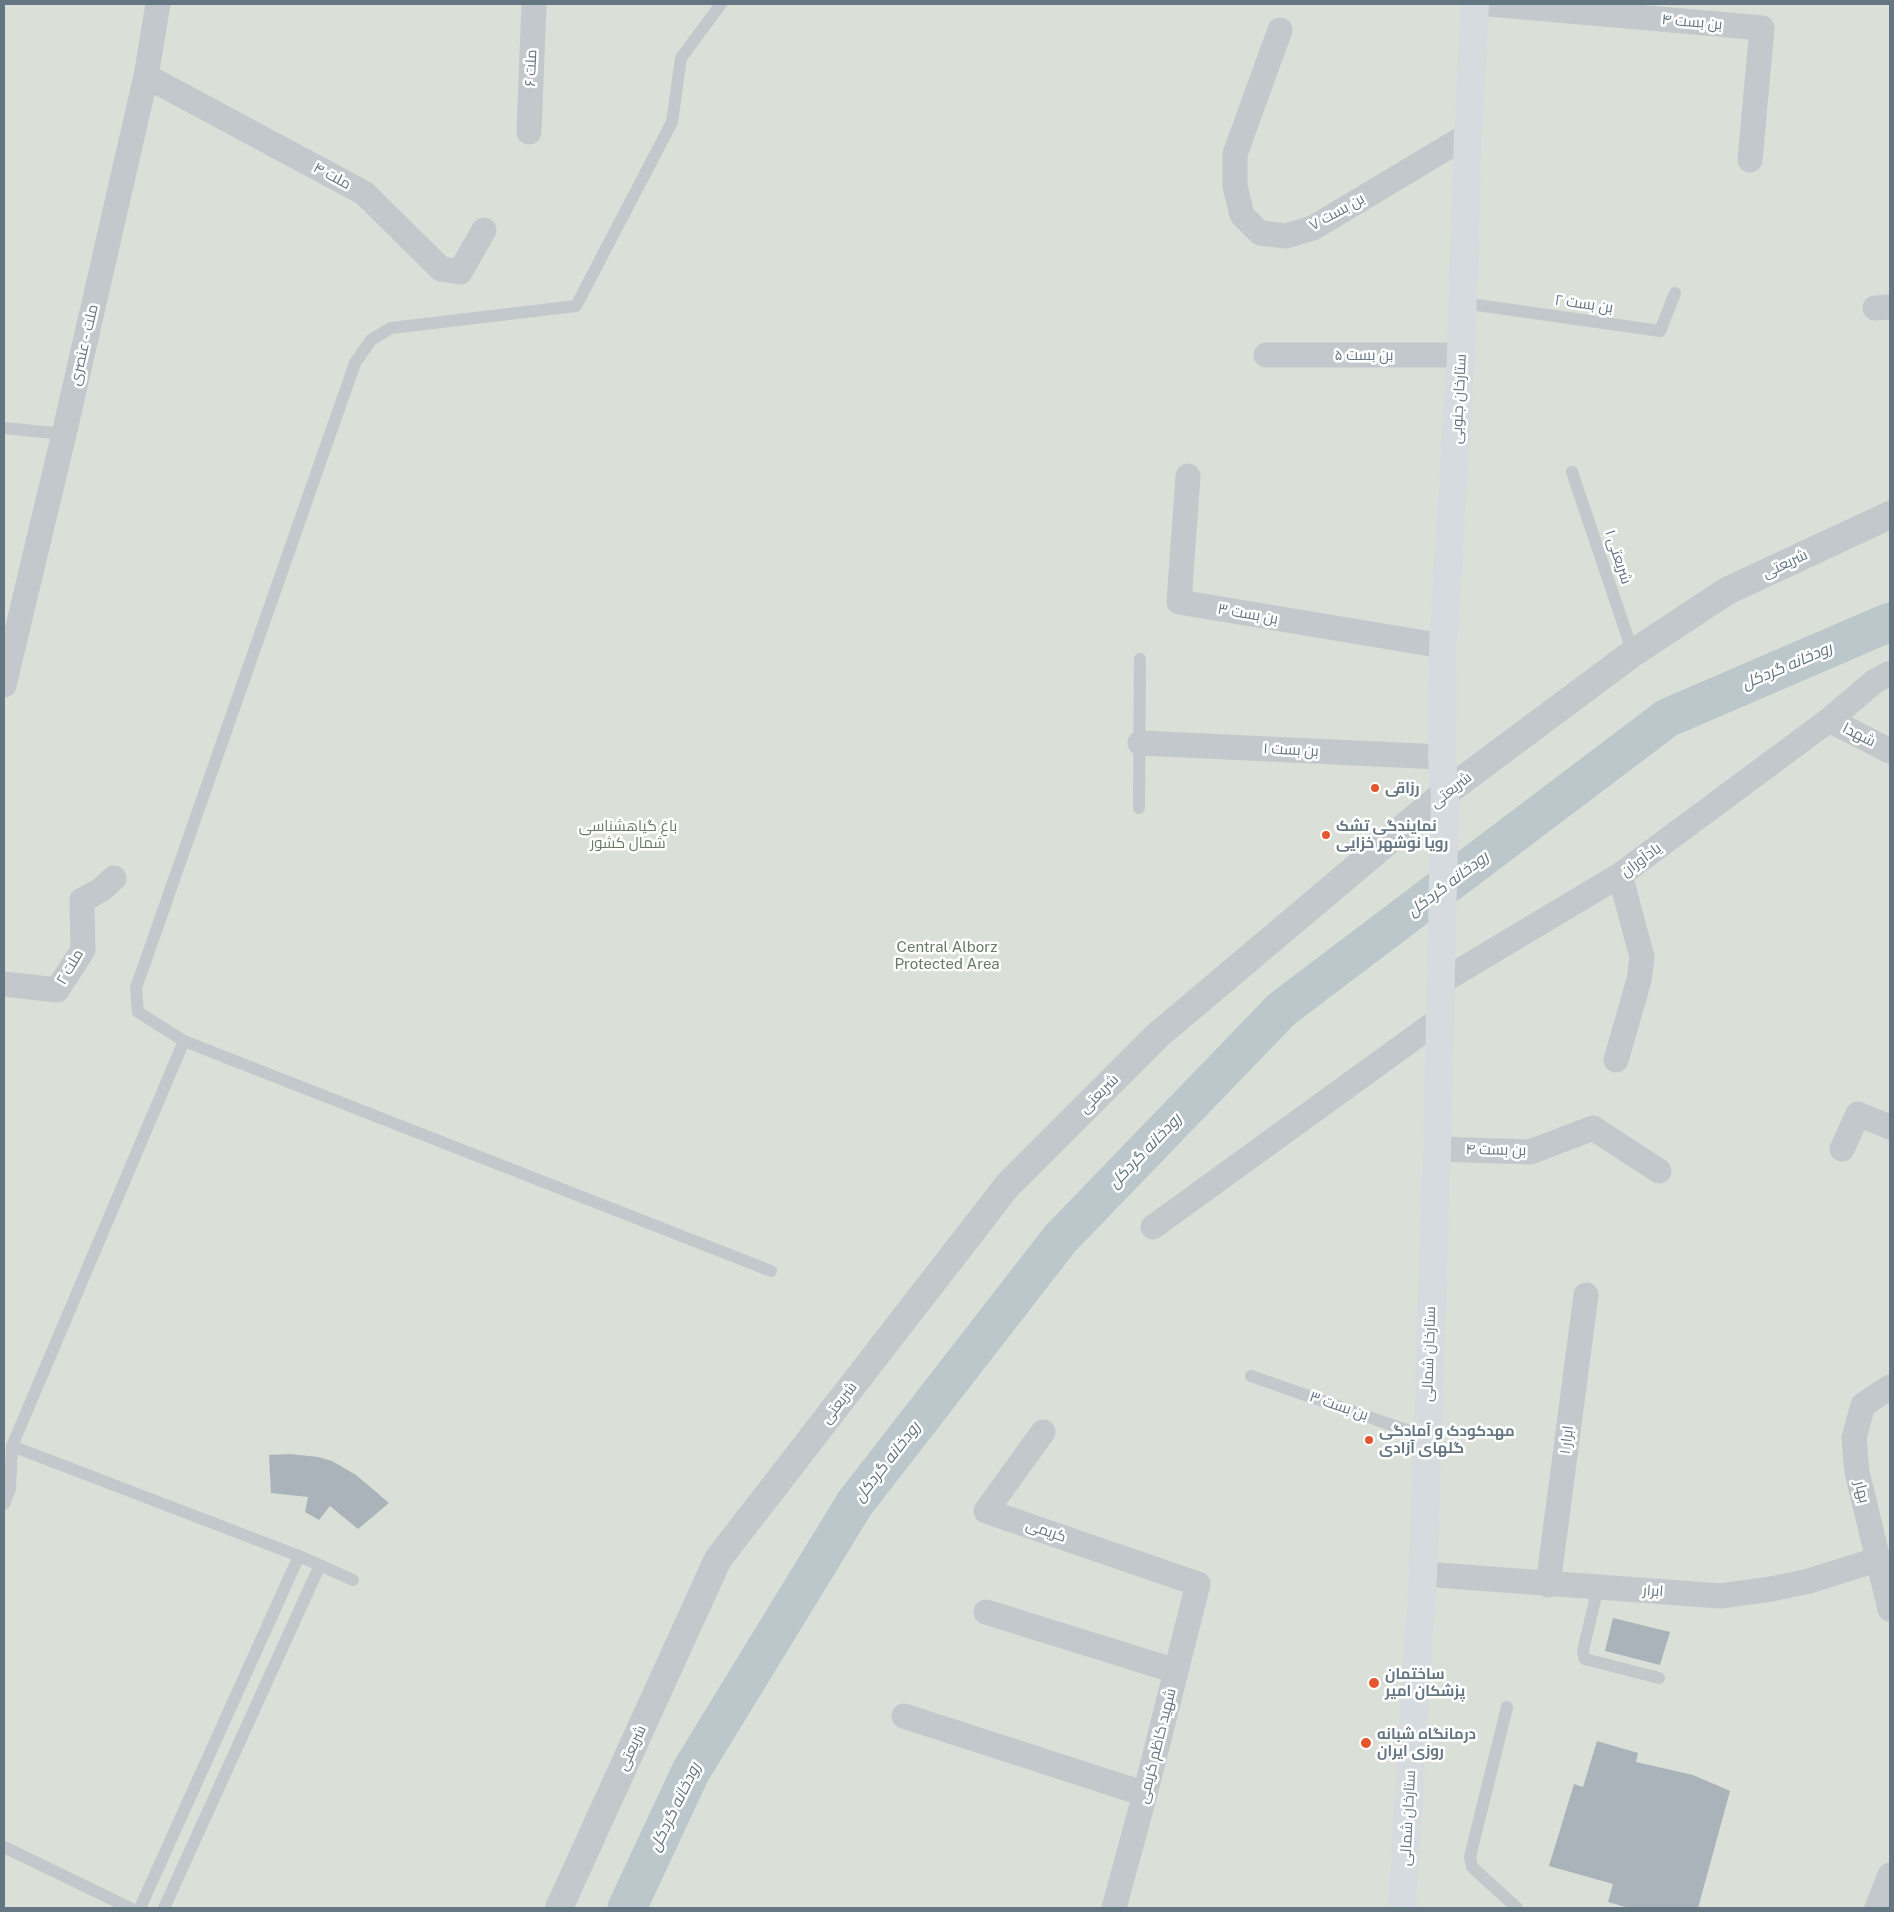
<!DOCTYPE html>
<html>
<head>
<meta charset="utf-8">
<style>
	body { margin:0 }
	#map { position:relative; width:1894px; height:1912px; overflow:hidden; background:#fafaf8; font-family:"Public Sans",sans-serif }
	canvas { display:block }
	.frame { position:absolute; inset:0; border:5px solid #657683; pointer-events:none }
</style>
</head>
<body>
<div id="map">
<canvas width="1894" height="1912"></canvas>
<div class="frame"></div>
</div>
<script>
const context = document.querySelector('canvas').getContext('2d');
context.lineJoin = 'round';
function fill(path, color) { context.fillStyle = color; context.fill(path, 'evenodd'); }
function trace(path, color, width, dash) { context.strokeStyle = color; context.lineWidth = width; context.lineCap = dash ? 'butt' : 'round'; context.setLineDash(dash || []); context.stroke(path); }
function label(font, color, halo, rows, align = 'center') {
  context.font = font + ' "Public Sans",Cairo,sans-serif'; context.lineWidth = 5; context.setLineDash([]); context.textBaseline = 'middle'; context.strokeStyle = halo; context.fillStyle = color; for (const [text, x, y, turn = 0] of rows) {
    context.save(); context.translate(x, y); context.rotate((+turn || 0) * Math.PI / 180); context.textAlign = isNaN(turn) ? turn : align; if (halo) context.strokeText(text, 0, 0); context.fillText(text, 0, 0); context.restore();
  }
}
const green = new Path2D(`
	M 4,4 L 1890,4 L 1890,1908 L 4,1908 Z`);
const river = new Path2D(`
	M 627,1908 L 691,1771 L 855,1503 L 1060,1239 L 1282,1009 L 1667,718 L 1890,622`);
const building = new Path2D(`
	M 290,1454 L 318,1457 L 332,1461 L 356,1475 L 389,1503 L 358,1529 L 330,1506 L 319,1520 L 305,1512 L 308,1497 L 271,1493 L 269,1455 Z
	M 1613,1618 L 1670,1632 L 1660,1665 L 1605,1651 Z
	M 1597,1741 L 1638,1753 L 1636,1762 L 1693,1775 L 1730,1791 L 1698,1908 L 1629,1908 L 1608,1902 L 1613,1884 L 1549,1866 L 1574,1784 L 1583,1787 Z`);
const service = new Path2D(`
	M 1463,303 L 1660,331 L 1675,293
	M 4,428 L 64,434
	M 1572,472 L 1633,653
	M 1139,808 L 1140,659
	M 184,1041 L 138,1012 L 136,988 L 355,363 L 371,340 L 391,328 L 576,306 L 672,122 L 681,58 L 721,4
	M 1251,1376 L 1426,1437
	M 12,1446 L 299,1556 L 353,1580
	M 4,1504 L 10,1489 L 12,1446 L 184,1041 L 771,1271
	M 1598,1587 L 1583,1651 L 1585,1659 L 1659,1678
	M 1507,1707 L 1470,1857 L 1472,1867 L 1517,1908
	M 4,1847 L 130,1908
	M 140,1908 L 299,1556
	M 164,1908 L 320,1565`);
const minor = new Path2D(`
	M 1490,4 L 1762,28 L 1750,160
	M 1280,30 L 1235,154 L 1235,186 L 1242,215 L 1260,233 L 1286,236 L 1313,228 L 1468,135
	M 146,76 L 364,193 L 441,269 L 460,272 L 484,230
	M 529,132 L 534,4
	M 1875,308 L 1890,307
	M 1266,355 L 1461,355
	M 1188,476 L 1179,602 L 1443,646
	M 4,685 L 64,434 L 146,76 L 158,4
	M 1829,720 L 1890,751
	M 1140,743 L 1442,757
	M 1441,982 L 1620,875 L 1829,720 L 1875,681 L 1890,673
	M 4,984 L 57,990 L 83,950 L 82,900 L 101,890 L 114,878
	M 1616,1060 L 1639,980 L 1642,957 L 1620,875
	M 1437,1149 L 1530,1152 L 1593,1128 L 1659,1171
	M 1842,1149 L 1858,1114 L 1890,1127
	M 1153,1227 L 1440,1019
	M 1890,1387 L 1863,1405 L 1854,1438 L 1857,1472 L 1890,1609
	M 1043,1432 L 986,1511 L 1198,1584 L 1145,1794 L 1114,1908
	M 1423,1574 L 1720,1596 L 1771,1589 L 1809,1581 L 1879,1559
	M 1548,1585 L 1586,1295
	M 986,1612 L 1176,1671
	M 904,1716 L 1145,1794
	M 1877,1908 L 1890,1875`);
const tertiary = new Path2D(`
	M 559,1908 L 718,1559 L 1007,1186 L 1158,1035 L 1445,793 L 1633,653 L 1727,591 L 1890,515`);
const secondary = new Path2D(`
	M 1402,1908 L 1423,1574 L 1437,1149 L 1445,793 L 1442,757 L 1443,646 L 1461,355 L 1468,135 L 1475,4`);
const markers = [
	[1375,788,5,"#e4572e"],
	[1326,835,5,"#e4572e"],
	[1369,1440,5,"#e4572e"],
	[1374,1683,6,"#e4572e"],
	[1366,1743,6,"#e4572e"]
];
const streetNames = [
	["بن بست ۴",1692,22,5],
	["ملت ۶",531,68,-88],
	["ملت ۴",332,176,28],
	["بن بست ۷",1337,212,-29],
	["بن بست ۲",1584,304,8],
	["ملت - عنصری",84,345,-77],
	["بن بست ۵",1364,355],
	["ستارخان جنوبی",1459,399,-87],
	["شریعتی ۱",1618,557,72],
	["شریعتی",1785,564,-25],
	["بن بست ۳",1248,614,10],
	["شهدا",1859,735,27],
	["بن بست ۱",1291,750,3],
	["شریعتی",1451,790,-38],
	["یادآوران",1641,860,-36],
	["ملت ۲",70,967,-60],
	["شریعتی",1099,1094,-45],
	["بن بست ۴",1496,1150,1],
	["ستارخان شمالی",1429,1354,-88],
	["شریعتی",839,1403,-52],
	["بن بست ۳",1339,1406,19],
	["ابرار ۱",1567,1440,-83],
	["بهار",1862,1492,76],
	["کریمی",1046,1531,19],
	["ابرار",1653,1591,4],
	["شهید کاظم کریمی",1157,1746,-76],
	["شریعتی",632,1748,-65],
	["ستارخان شمالی",1408,1818,-87]
];
const poiNames = [
	["رزاقی",1385,788],
	["نمایندگی تشک",1336,826],
	["رویا نوشهر خزایی",1336,843],
	["مهدکودک و آمادگی",1379,1431],
	["گلهای آزادی",1379,1448],
	["ساختمان",1385,1674],
	["پزشکان امیر",1385,1691],
	["درمانگاه شبانه",1377,1734],
	["روزی ایران",1377,1751]
];
const parkNames = [
	["باغ گیاهشناسی",628,826],
	["شمال کشور",628,843],
	["Central Alborz",947,947],
	["Protected Area",947,964]
];
const waterNames = [
	["رودخانه گردکل",1787,666,-23],
	["رودخانه گردکل",1448,884,-37],
	["رودخانه گردکل",1145,1151,-46],
	["رودخانه گردکل",887,1462,-52],
	["رودخانه گردکل",675,1807,-64]
];
fill(green, '#dadfd7');
trace(river, '#bbc7cb', 39);
fill(building, '#aab3b9');
trace(service, '#c3c8cc', 12);
trace(minor, '#c3c8cc', 25);
trace(tertiary, '#c3c8cc', 28);
trace(secondary, '#d6dbdf', 28);
for (const [x, y, r, color] of markers) { const dot = new Path2D(); dot.arc(x, y, r, 0, 2 * Math.PI); context.fillStyle = color; context.fill(dot); trace(dot, '#fff', 2); }
label('15px', '#657683', '#fff', streetNames);
label('bold 15px', '#657683', '#fff', poiNames, 'left');
label('15px', '#687a64', '#fff', parkNames);
label('italic 16px', '#60757c', '#fff', waterNames);
</script>
</body>
</html>
